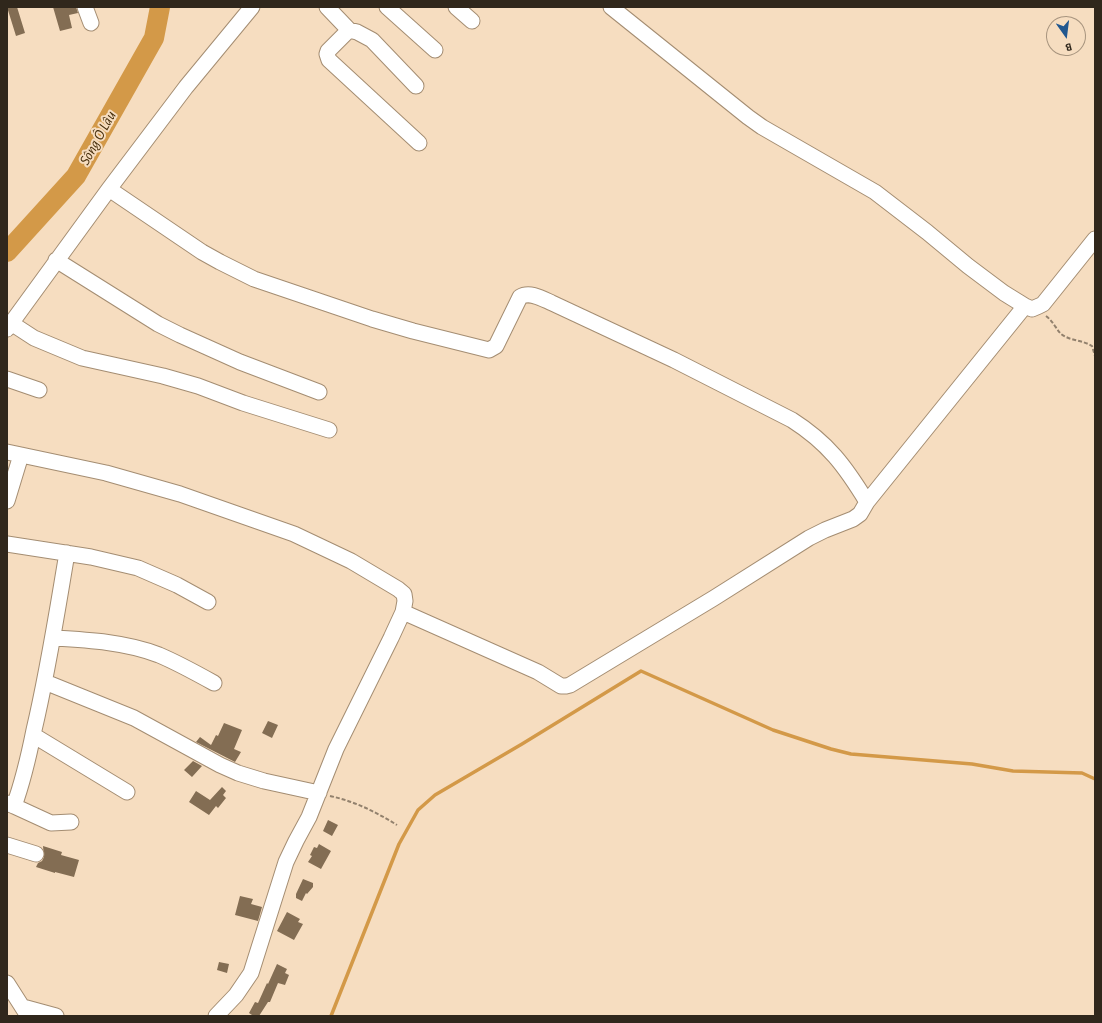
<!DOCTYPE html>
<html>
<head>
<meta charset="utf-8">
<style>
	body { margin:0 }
	#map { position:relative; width:1102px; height:1023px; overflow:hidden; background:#f6ddc0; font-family:"Alegreya Sans",sans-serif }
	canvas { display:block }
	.frame { position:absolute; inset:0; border:8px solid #30271c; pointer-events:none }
	.north { position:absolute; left:1046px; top:16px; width:40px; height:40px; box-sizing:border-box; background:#f6ddc0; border:1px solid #a7947e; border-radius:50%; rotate:166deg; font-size:11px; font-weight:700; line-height:16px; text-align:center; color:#30271c }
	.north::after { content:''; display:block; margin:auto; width:14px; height:18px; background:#21578f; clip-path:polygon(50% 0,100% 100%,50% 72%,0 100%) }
</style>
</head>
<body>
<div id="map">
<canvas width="1102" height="1023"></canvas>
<div class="frame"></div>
<div class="north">B</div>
</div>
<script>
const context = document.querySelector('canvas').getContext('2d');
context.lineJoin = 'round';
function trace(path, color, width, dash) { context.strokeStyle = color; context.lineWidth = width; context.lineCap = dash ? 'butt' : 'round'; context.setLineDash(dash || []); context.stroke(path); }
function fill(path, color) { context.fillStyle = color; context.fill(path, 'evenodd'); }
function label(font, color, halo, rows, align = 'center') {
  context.font = font + ' "Alegreya Sans",sans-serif'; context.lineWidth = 4; context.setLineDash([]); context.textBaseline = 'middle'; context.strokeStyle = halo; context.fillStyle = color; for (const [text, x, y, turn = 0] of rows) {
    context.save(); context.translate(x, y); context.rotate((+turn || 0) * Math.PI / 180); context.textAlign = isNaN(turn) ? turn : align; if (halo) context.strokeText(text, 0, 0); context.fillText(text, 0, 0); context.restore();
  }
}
const stream = new Path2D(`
	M 331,1016 L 399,844 L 418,810 L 435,795 L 522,744 L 641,671 L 773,730 L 831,749 L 851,754 L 972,764 L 1013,771 L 1082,773 L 1095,779`);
const river = new Path2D(`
	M 7,252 L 76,176 L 154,38 L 160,7`);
const building = new Path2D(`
	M 7,7 L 17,7 L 25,33 L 16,36 Z
	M 53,7 L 76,7 L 78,13 L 69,15 L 72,28 L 60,31 Z
	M 268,721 L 278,725 L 272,738 L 262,733 Z
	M 224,723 L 242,730 L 234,749 L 241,752 L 235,762 L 196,742 L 200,737 L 211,745 L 216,735 L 218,736 Z
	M 193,761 L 202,766 L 192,777 L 184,770 Z
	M 222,787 L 226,791 L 223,795 L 226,798 L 218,808 L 216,806 L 209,815 L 189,802 L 196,791 L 210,800 Z
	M 328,820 L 338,825 L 332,836 L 323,831 Z
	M 319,844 L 331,851 L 321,869 L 308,862 L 312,856 L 310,855 L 314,847 L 317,848 Z
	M 43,846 L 62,852 L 61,855 L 79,860 L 74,877 L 55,872 L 55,873 L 36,867 L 38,863 L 42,861 L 44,857 Z
	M 303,879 L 313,883 L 313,887 L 307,894 L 306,893 L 302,901 L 296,898 L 296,894 Z
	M 240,896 L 253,899 L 251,904 L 262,907 L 258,921 L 235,915 Z
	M 287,912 L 300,919 L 298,922 L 303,924 L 294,940 L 277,931 Z
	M 219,962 L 229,964 L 227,973 L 217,970 Z
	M 277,964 L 287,969 L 285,973 L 289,975 L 285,985 L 278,983 L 270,1002 L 268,1002 L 259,1016 L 252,1016 L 252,1015 L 249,1013 L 255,1002 L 258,1003 L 267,983 L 268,984 Z`);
const path = new Path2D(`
	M 1046,316 C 1053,321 1056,329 1061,334 C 1070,341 1083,340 1092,346 L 1095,356
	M 330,796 C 354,801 376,812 397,825`);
const minor = new Path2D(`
	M 85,7 L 91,23
	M 327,7 L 349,30 L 357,32 L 372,40 L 416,86
	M 387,7 L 435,50
	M 456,7 L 472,21
	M 611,7 L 748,117 L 762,127 L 875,192 L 927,232 L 968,266 L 1004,293 L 1025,306 L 1032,309 L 1039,306 L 1043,304 L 1095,239
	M 349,30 L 328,51 L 327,54 L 329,60 L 419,143
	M 109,189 L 202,252 L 220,262 L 254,279 L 372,319 L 413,331 L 489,350 L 496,346 L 520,297 C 530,291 543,299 552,303 L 674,360 L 792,420 C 828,443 845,466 867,502
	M 56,260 L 158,324 L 180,335 L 240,362 L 319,392
	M 11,323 L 34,338 L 82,358 L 163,376 L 198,386 L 243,403 L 329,430
	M 7,329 L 109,189 L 186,87 L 252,7
	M 7,379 L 39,390
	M 7,452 L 106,473 L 180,494 L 294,534 L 351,561 L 398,589 L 404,594 L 405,601 L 403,612 L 391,638 L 336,749 L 309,817 L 296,841 L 286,862 L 251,973 L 236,995 L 216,1016
	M 7,501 L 21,455
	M 7,544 L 91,557 L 138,568 L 177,585 L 208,602
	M 403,612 L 538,672 L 561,686 L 566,686 L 570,685 L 714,598 L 809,538 L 825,530 L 853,519 L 860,514 L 867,502 L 1025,306
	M 53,638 C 88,640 126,642 159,655 C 178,663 196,673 214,683
	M 45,682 L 134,718 L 220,765 L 238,773 L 264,781 L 319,793
	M 33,735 L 127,792
	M 7,803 L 14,806 C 23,781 29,755 34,730 C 48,671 57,612 67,553
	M 14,806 L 51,823 L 71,822
	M 7,845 L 36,854
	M 7,983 L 28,1016
	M 23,1007 L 56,1016`);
const waterNames = [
	["Sông Ô Lâu",98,138,-61]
];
trace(stream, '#d39948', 3.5);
trace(river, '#d39948', 20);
fill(building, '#836d53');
trace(minor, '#a48d72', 17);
trace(path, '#92816d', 2, [4, 2]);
trace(minor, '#fff', 15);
label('italic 15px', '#462e0b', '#f6ddc0', waterNames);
</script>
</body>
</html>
